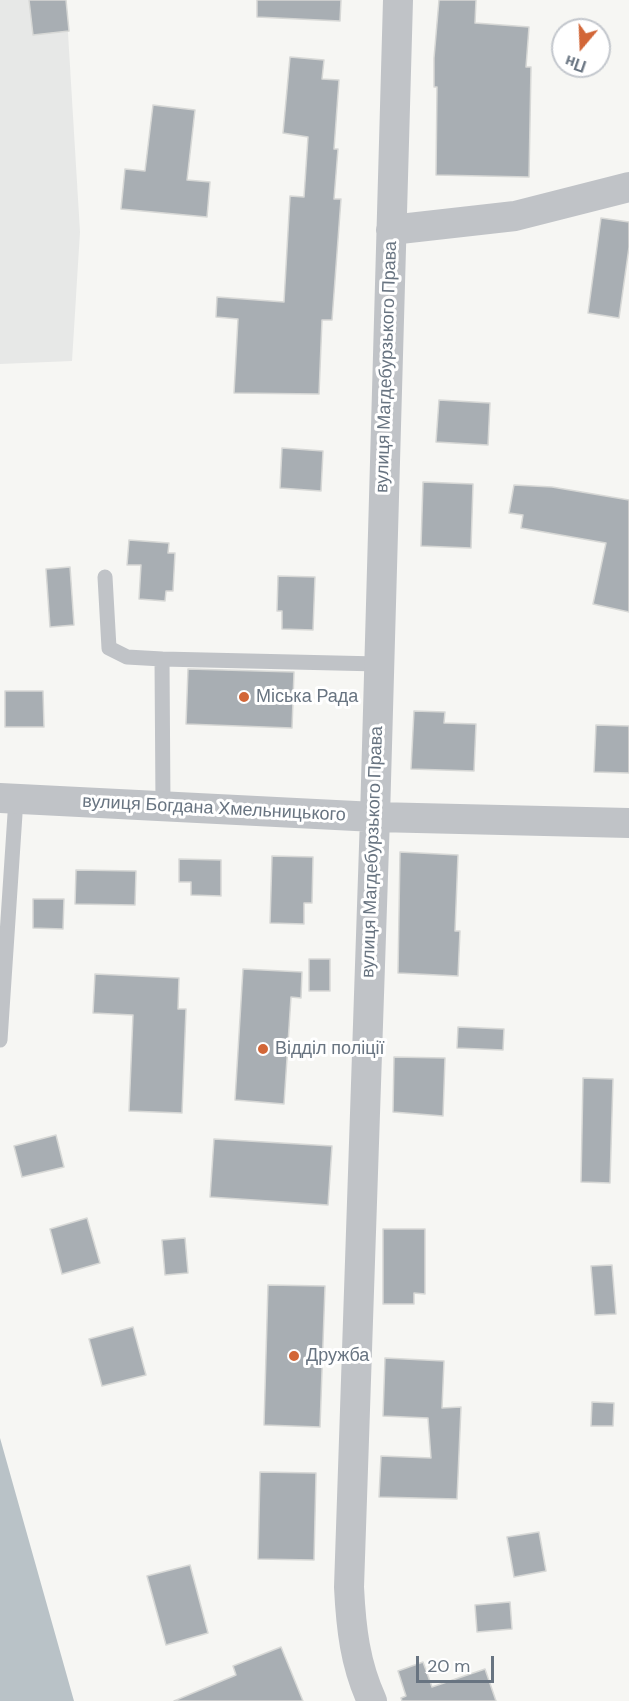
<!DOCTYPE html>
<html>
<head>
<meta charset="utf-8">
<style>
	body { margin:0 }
	#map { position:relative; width:629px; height:1701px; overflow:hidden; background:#f6f6f3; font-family:"DM Sans",sans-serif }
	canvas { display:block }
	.north { position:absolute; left:551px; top:18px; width:60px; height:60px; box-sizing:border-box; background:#fff; border:2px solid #c3c7cd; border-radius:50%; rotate:199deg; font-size:16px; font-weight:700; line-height:24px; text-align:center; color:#687481 }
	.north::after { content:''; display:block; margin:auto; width:21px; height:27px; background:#d26637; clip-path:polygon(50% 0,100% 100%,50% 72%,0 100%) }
	.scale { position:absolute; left:416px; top:1656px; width:78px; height:27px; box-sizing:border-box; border:3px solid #687481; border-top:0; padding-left:8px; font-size:18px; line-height:21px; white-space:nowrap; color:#687481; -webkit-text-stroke:4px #fff; paint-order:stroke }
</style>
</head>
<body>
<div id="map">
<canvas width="629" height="1701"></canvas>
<div class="north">Пн</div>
<div class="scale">20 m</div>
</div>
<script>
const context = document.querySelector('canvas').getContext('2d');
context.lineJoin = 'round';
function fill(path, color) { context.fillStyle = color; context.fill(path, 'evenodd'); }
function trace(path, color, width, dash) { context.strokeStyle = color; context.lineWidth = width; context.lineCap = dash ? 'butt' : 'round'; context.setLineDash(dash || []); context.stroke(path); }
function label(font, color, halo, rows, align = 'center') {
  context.font = font + ' "DM Sans",sans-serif'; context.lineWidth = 6; context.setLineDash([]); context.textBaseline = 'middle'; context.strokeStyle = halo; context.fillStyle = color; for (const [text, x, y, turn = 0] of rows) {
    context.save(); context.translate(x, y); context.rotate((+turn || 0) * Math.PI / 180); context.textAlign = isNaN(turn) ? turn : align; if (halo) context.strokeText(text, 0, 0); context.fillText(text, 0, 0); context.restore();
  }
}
const built = new Path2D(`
	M 0,0 L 66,0 L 80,232 L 72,361 L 0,364 Z`);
const water = new Path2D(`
	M 0,1438 L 74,1701 L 0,1701 Z`);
const building = new Path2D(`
	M 29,0 L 66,0 L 69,31 L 33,35 Z
	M 257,0 L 341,0 L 340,21 L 257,17 Z
	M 439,0 L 476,0 L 475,23 L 529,27 L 526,67 L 531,67 L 529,177 L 436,175 L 437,87 L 434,87 L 434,58 Z
	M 290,57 L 324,60 L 322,79 L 339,80 L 334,149 L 338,149 L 334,199 L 341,199 L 332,320 L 322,320 L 319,394 L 234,393 L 238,319 L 216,317 L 217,297 L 284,302 L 290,196 L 304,197 L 308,137 L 283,133 Z
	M 153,105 L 195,110 L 187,180 L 210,182 L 207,217 L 121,209 L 125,169 L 145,171 Z
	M 601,218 L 629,222 L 629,247 L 619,318 L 588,313 Z
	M 439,400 L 490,403 L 488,445 L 436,442 Z
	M 282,448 L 323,451 L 321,491 L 280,488 Z
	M 423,482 L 473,484 L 471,548 L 421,546 Z
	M 514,485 L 552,487 L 629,500 L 629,612 L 593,604 L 606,543 L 521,528 L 523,515 L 509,513 Z
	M 129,540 L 169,543 L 168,553 L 175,553 L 173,591 L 166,591 L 165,601 L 139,599 L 141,565 L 127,565 Z
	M 70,567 L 74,625 L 50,627 L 46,569 Z
	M 278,576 L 315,577 L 313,630 L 282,629 L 282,611 L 277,611 Z
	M 188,669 L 294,672 L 292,728 L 186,724 Z
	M 5,691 L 43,691 L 44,727 L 5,727 Z
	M 414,711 L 445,712 L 444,723 L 476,724 L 474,771 L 411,769 Z
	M 596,725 L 629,726 L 629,773 L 594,772 Z
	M 400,852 L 458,855 L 455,931 L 460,931 L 458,976 L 398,973 Z
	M 272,856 L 313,857 L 312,903 L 304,903 L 304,924 L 270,923 Z
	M 179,859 L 221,860 L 221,896 L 191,895 L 191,882 L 179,882 Z
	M 76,870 L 136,871 L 135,905 L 75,904 Z
	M 33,899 L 64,899 L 63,929 L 33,928 Z
	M 309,959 L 330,959 L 330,991 L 309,991 Z
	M 243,969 L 302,972 L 301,998 L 291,997 L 284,1104 L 235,1100 Z
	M 95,974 L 179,978 L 178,1009 L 186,1009 L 182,1113 L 129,1111 L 133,1015 L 93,1013 Z
	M 458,1027 L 504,1029 L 503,1050 L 457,1048 Z
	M 394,1057 L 445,1058 L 443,1116 L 393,1112 Z
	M 583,1078 L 613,1079 L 610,1183 L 581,1182 Z
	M 56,1135 L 64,1167 L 22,1177 L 14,1146 Z
	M 214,1139 L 332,1146 L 328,1205 L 210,1197 Z
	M 87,1218 L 100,1263 L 62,1274 L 50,1229 Z
	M 383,1229 L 425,1229 L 425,1294 L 414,1293 L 414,1304 L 383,1304 Z
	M 185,1238 L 188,1273 L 165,1275 L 162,1240 Z
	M 612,1265 L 616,1314 L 595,1315 L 591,1266 Z
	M 268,1285 L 325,1286 L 320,1427 L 264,1425 Z
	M 133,1327 L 146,1375 L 102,1386 L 89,1339 Z
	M 385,1358 L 444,1361 L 442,1408 L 461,1407 L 457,1499 L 379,1497 L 381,1456 L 431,1458 L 428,1418 L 383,1416 Z
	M 592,1402 L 614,1403 L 613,1426 L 591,1426 Z
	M 260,1472 L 316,1473 L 314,1560 L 258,1559 Z
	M 539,1532 L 546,1571 L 514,1577 L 507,1537 Z
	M 190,1565 L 208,1633 L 166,1645 L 147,1576 Z
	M 510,1602 L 512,1629 L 477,1632 L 475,1605 Z
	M 281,1647 L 303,1701 L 174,1701 L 236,1675 L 233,1666 Z
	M 423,1662 L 432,1687 L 485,1669 L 496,1701 L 402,1701 L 401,1698 L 406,1696 L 398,1671 Z`);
const service = new Path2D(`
	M 105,577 L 109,648 L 127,657 L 162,659
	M 163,806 L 162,659 L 379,664
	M 0,1040 L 16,799`);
const minor = new Path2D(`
	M 391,230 L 515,216 L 629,187
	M 0,798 L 375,817 L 629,823
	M 372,1701 C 355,1664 351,1628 349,1587 L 375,817 L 398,0`);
const markers = [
	[244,697,6,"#d26637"],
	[263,1049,6,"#d26637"],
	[294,1356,6,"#d26637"]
];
const streetNames = [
	["вулиця Магдебурзького Права",387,367,-88],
	["вулиця Богдана Хмельницького",214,809,3],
	["вулиця Магдебурзького Права",373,852,-88]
];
const poiNames = [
	["Міська Рада",256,697],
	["Відділ поліції",275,1049],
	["Дружба",306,1356]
];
fill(built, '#e7e8e7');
fill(water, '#b9c2c7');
fill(building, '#a8aeb3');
trace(building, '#d7d8d6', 1.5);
trace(service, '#c0c3c7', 15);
trace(minor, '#c0c3c7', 30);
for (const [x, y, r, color] of markers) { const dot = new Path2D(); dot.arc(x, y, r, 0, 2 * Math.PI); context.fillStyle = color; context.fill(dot); trace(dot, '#fff', 2); }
label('18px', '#687481', '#fff', streetNames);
label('18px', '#687481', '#fff', poiNames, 'left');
</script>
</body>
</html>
